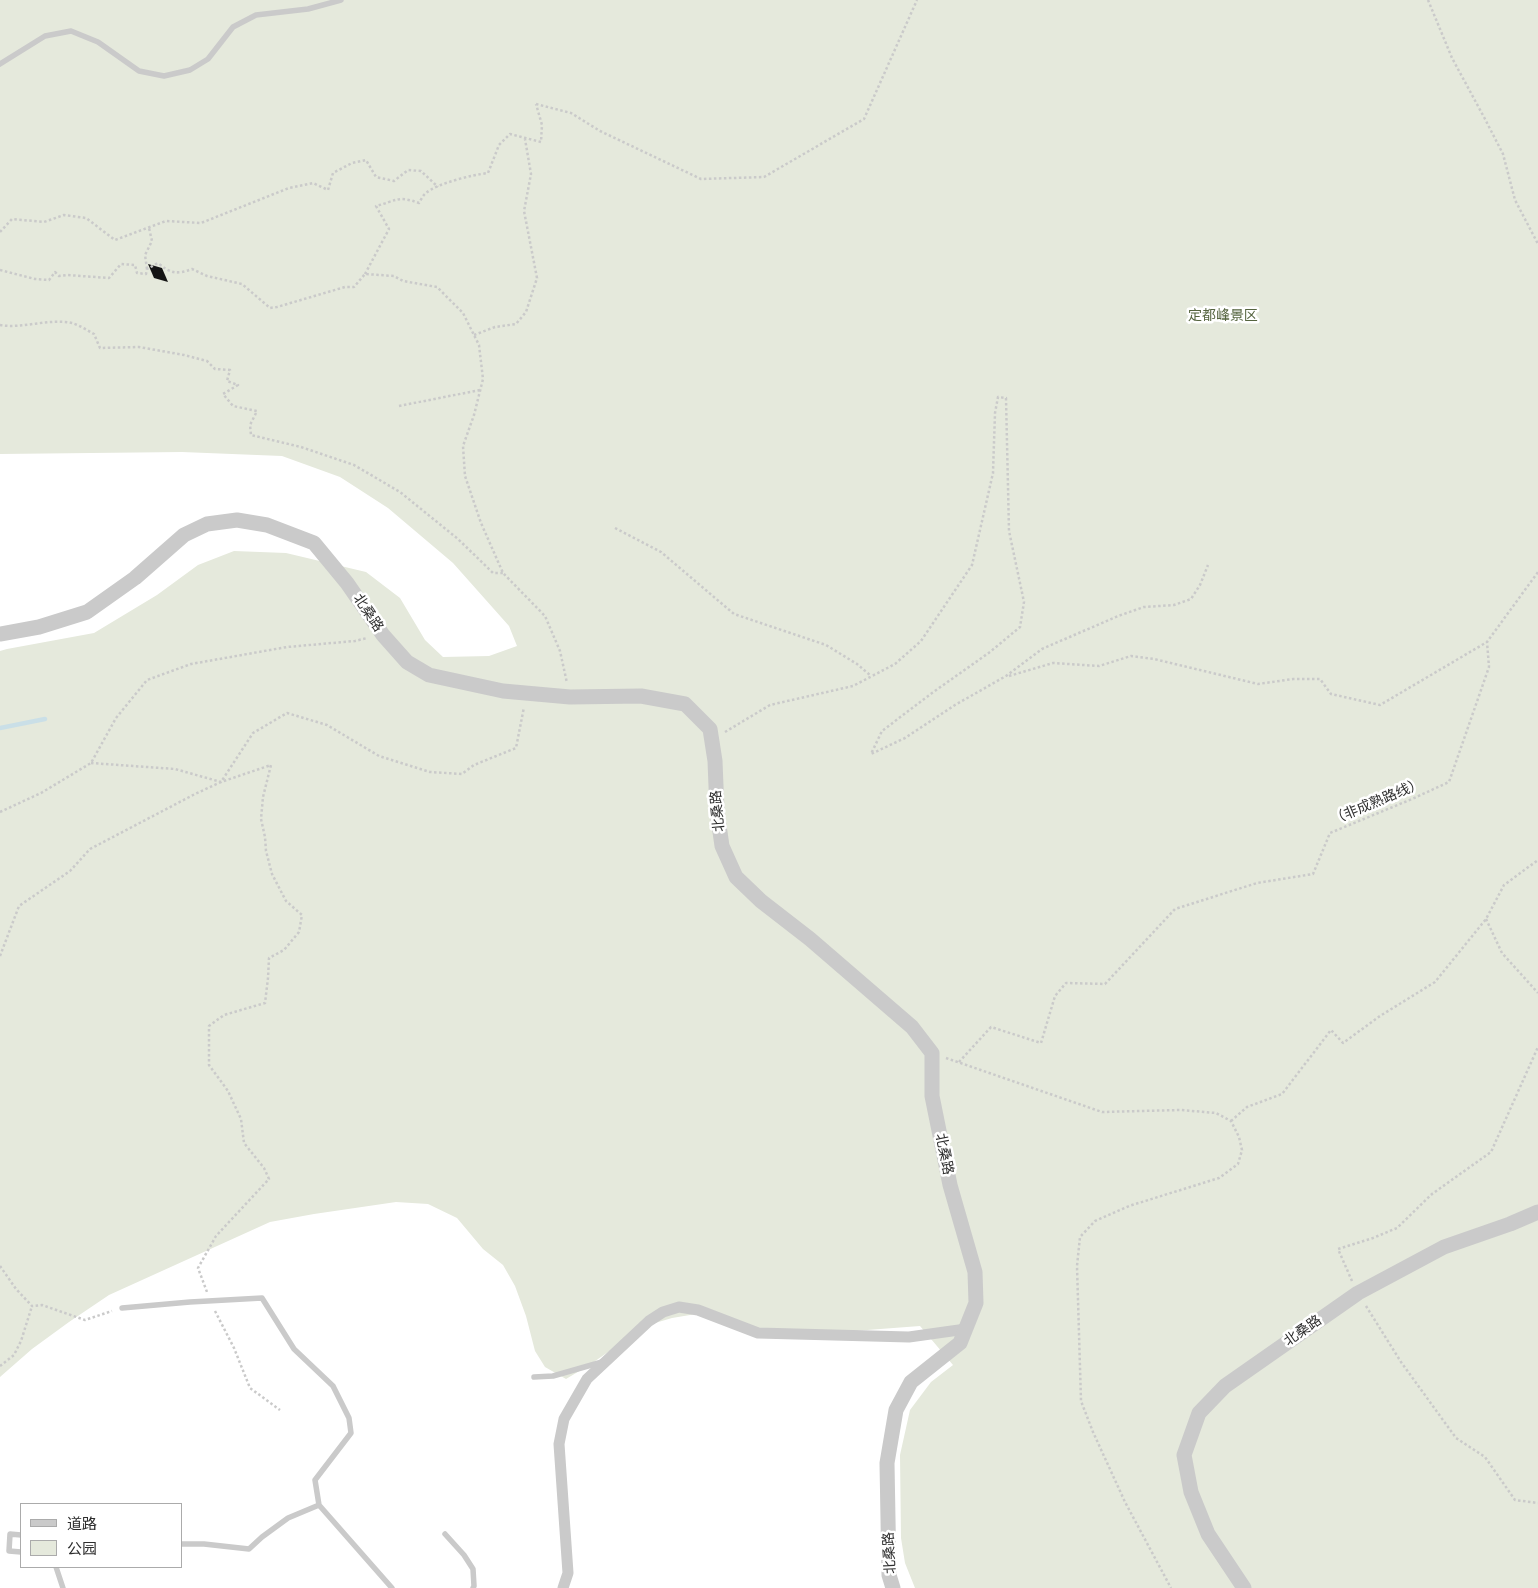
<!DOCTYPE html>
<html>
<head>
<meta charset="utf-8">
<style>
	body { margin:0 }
	#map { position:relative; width:1538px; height:1588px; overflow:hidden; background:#fff; font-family:"Noto Sans","Noto Sans SC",sans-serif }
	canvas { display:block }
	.legend { position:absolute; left:20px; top:1503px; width:162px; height:65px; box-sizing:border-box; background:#fff; border:1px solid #ababab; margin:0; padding:6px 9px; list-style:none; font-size:15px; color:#2d2d2d }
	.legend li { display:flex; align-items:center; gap:10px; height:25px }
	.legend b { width:25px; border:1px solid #ababab }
</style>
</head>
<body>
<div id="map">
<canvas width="1538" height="1588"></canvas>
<ul class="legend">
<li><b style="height:6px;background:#cacaca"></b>道路</li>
<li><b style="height:14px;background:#e5e9dc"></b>公园</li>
</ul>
</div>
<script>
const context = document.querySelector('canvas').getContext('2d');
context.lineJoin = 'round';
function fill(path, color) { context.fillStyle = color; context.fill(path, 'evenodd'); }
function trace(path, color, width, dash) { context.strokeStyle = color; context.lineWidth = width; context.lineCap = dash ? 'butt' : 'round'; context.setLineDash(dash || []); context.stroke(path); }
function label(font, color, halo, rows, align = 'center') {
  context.font = font + ' "Noto Sans","Noto Sans SC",sans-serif'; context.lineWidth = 5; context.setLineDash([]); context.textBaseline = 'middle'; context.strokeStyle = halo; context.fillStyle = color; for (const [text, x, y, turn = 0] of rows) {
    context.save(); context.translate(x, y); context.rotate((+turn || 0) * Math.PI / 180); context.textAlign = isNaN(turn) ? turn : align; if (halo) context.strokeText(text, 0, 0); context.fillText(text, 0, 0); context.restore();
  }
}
const green = new Path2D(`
	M 0,0 L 1538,0 L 1538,1588 L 915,1588 L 905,1563 L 901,1538 L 900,1455 L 910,1410 L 931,1382 L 953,1365 L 920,1326 L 801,1335 L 768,1335 L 702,1313 L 672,1318 L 645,1326 L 591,1364 L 566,1379 L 545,1367 L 535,1351 L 526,1316 L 515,1286 L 503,1265 L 483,1249 L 457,1218 L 428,1204 L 396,1202 L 314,1214 L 270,1222 L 109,1295 L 69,1322 L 32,1349 L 0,1377 L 0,651 L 7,649 L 94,633 L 157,595 L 198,565 L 234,551 L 286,553 L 366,572 L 400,598 L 425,640 L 443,657 L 489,656 L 517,646 L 509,626 L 453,563 L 388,508 L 340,477 L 282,456 L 182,452 L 0,454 Z`);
const stream = new Path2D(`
	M 0,728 L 45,719`);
const building = new Path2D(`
	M 148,264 L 162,268 L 168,282 L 154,278 Z`);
const path = new Path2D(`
	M 1428,0 L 1452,58 L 1485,119 L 1503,154 L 1515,200 L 1538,244
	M 536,104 L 571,113 L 600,131 L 701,179 L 764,177 L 864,119 L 917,0
	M 0,232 L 12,219 L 44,222 L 64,215 L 86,218 L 115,240 L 166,221 L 201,223 L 289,188 L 313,183 L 328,190 L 333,173 L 352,163 L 366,160 L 376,177 L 394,181 L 408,170 L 421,171 L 438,187
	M 147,269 L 145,255 L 152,241 L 149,228
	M 0,270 L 35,279 L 49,280 L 55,272 L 59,276 L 67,275 L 109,278 L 121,264 L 135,265 L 137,273 L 146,274 L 147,269 L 158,263 C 170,273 176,275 192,269 L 207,276 L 242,284 L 270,308 L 277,307 L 345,287 L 354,287 L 365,274 L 394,276 L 403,281 L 437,287 L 463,313 L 479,345 L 483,379 L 474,415 L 463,446 L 465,476 L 481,523 L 503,573 L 545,616 L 560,651 L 567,683
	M 365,274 L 389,229 L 376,206 C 396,201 397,195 419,203 C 421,200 423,195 426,193 C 438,183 472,175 488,173 L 499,145 L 510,134 L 541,142 L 542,125 L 536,104
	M 0,325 C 22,329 50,318 72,323 C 79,325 87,330 94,334 L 100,348 L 139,347 L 184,355 L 207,361 L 215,369 L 230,370 L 227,381 L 238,385 L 223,394 L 233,406 L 257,411 L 250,425 L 251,435 L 301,447 L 354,465 L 400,492 L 458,539 L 493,573 L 503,573
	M 474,335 L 495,327 L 516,324 L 526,312 L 537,278 L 524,211 L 531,174 L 525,139
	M 399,406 L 480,390
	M 615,528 L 661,552 L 734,614 L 826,645 L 857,664 L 871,676
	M 1009,676 L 1053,663 L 1099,666 L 1131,656 L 1154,659 L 1258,684 L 1293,679 L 1320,679 L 1331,694 L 1380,705 L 1487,642
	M 725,732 L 770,705 L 853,686 L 895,664 L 921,641 L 972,565 L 993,473 L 995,413 L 998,397 L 1006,398 L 1009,531 L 1024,602 L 1020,627 L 990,652 L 932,693 L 882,731 L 871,754 L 905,738 L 955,705 L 1006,676 L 1042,649 L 1118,616 L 1144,607 L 1174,605 L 1191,599 L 1200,585 L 1208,565
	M 91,763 L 175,769 L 221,782 L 271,765 L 263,797 L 261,819 L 265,837 L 266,851 L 272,874 L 286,901 L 302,915 L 299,932 L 284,950 L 269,958 L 268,978 L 265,1003 L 224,1015 L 209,1026 L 209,1065 L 228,1091 L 241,1119 L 244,1143 L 264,1168 L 269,1179 L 216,1236 L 198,1268 L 207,1292
	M 0,812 L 41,793 L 91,763 L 116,718 L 147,680 L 191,664 L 287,647 L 355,641 L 367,638
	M 1486,919 L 1502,953 L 1538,993
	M 0,956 L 19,906 L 70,871 L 90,849 L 195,794 L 221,782 L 253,733 L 287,713 L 327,725 L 379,756 L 430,772 L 462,774 L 474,765 L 516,748 L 524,707
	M 946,1058 L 1102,1112 L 1181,1110 L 1216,1113 L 1231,1121 L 1239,1137 L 1242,1150 L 1238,1164 L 1219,1178 L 1129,1206 L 1095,1221 L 1080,1237 L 1077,1266 L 1081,1401 L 1093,1432 L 1125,1502 L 1171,1588
	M 959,1062 L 991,1027 L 1041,1043 L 1055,996 L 1066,983 L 1105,984 L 1175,909 L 1257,883 L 1313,874 L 1330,833 L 1412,799 L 1449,782 L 1489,667 L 1487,642 L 1538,572
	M 1231,1121 L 1247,1107 L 1282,1094 L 1331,1030 L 1343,1043 L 1380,1016 L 1435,982 L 1486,919 L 1504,885 L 1538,860
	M 0,1266 L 16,1289 L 32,1306 L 42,1305 L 85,1320 L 112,1311
	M 1352,1281 L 1338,1249 L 1373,1238 L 1397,1228 L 1432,1194 L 1491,1152 L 1538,1047
	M 1366,1306 L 1401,1362 L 1456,1438 L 1485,1457 L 1515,1500 L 1538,1503
	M 215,1311 L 234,1348 L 250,1388 L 280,1410
	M 0,1366 L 14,1355 L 21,1341 L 32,1306`);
const service = new Path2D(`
	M 0,64 L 45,36 L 71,31 L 98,42 L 139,71 L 164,76 L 190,70 L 208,59 L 233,27 L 256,15 L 308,9 L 341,0
	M 122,1308 L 190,1302 L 262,1298 L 294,1349 L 333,1386 L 349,1418 L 351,1433 L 315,1480 L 319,1505 L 392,1588
	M 534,1377 L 553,1376 L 602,1362
	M 445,1534 L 464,1555 L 473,1569 L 474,1586 L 473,1588
	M 21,1535 L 10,1534 L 9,1551 L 21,1552
	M 181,1544 L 204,1544 L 249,1549 L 262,1537 L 288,1518 L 319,1505
	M 56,1567 L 63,1588`);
const minor = new Path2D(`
	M 563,1588 L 568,1573 L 559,1444 L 564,1419 L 587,1379 L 649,1321 L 663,1312 L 679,1307 L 698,1310 L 758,1333 L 909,1337 L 966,1329`);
const tertiary = new Path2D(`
	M 0,634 L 39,627 L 87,612 L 135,578 L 184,535 L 207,524 L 237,520 L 267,525 L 314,543 L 347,583 L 383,635 L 407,662 L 429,675 L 503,691 L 570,697 L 641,696 L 685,704 L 710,729 L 715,761 L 717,811 L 722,846 L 736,877 L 761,901 L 810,939 L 912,1027 L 932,1053 L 932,1096 L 950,1185 L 975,1272 L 976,1303 L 960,1343 L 911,1382 L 896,1410 L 887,1463 L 889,1575 L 893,1588
	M 1244,1588 L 1208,1534 L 1191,1492 L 1184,1455 L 1199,1413 L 1225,1386 L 1358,1293 L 1444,1247 L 1510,1224 L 1538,1212`);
const parkNames = [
	["定都峰景区",1223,316]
];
const streetNames = [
	["北桑路",368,613,56],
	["（非成熟路线）",1377,802,-23],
	["北桑路",718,811,-95],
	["北桑路",944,1154,79],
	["北桑路",1303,1331,-35],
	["北桑路",890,1553,-93]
];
fill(green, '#e5e9dc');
trace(stream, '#cadfe7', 4.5);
fill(building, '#141414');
trace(path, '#cacaca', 2.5, [2.5, 2.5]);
trace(service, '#cacaca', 5.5);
trace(minor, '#cacaca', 11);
trace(tertiary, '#cacaca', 15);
label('14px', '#55643f', '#fff', parkNames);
label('14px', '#2d2d2d', '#fff', streetNames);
</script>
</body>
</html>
